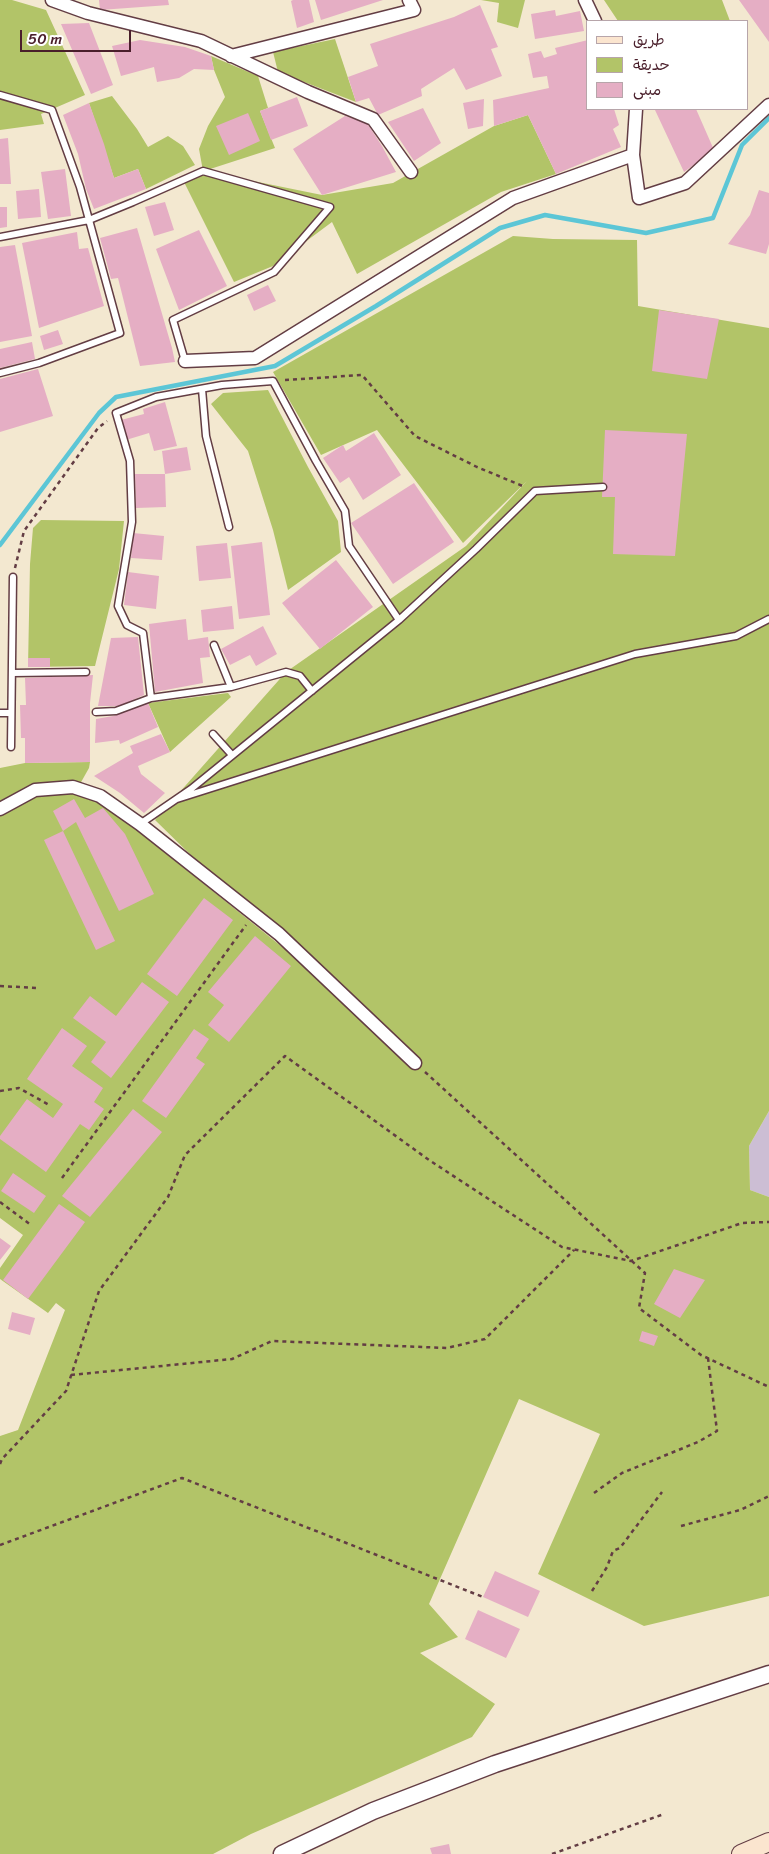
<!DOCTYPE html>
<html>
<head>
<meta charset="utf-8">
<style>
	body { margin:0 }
	#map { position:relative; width:769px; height:1854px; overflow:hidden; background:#f3e8d0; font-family:Sriracha,"Playpen Sans Arabic",sans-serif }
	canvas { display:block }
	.legend { position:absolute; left:586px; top:20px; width:162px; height:90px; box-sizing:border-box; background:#fff; border:1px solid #b7a5aa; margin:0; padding:6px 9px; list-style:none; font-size:15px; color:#4a1f2b }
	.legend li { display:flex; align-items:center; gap:10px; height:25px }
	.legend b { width:25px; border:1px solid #b7a5aa }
	.scale { position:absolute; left:20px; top:30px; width:111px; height:22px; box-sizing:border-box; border:2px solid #4a1f2b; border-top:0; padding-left:6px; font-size:15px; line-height:18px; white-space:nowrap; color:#4a1f2b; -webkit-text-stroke:4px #fff; paint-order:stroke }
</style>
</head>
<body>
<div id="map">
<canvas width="769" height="1854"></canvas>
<ul class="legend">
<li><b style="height:6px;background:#fbe5cf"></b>طريق</li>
<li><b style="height:14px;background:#b2c468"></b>حديقة</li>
<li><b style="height:14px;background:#e5aec4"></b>مبنى</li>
</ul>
<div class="scale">50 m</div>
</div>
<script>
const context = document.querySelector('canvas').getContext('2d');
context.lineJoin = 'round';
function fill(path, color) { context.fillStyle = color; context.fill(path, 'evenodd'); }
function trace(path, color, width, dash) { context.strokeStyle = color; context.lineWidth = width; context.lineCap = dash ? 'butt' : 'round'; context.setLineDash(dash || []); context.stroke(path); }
const industrial = new Path2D(`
	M 769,1111 L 769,1197 L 750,1190 L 749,1146 Z`);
const green = new Path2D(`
	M 0,0 L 12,0 L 46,10 L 85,95 L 41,114 L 44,124 L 0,130 Z
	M 481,0 L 525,0 L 518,28 L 497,22 L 499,3 Z
	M 604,0 L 722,0 L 730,21 L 618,21 Z
	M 335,39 L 356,102 L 278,72 L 273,52 Z
	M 211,56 L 258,76 L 268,108 L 260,111 L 275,148 L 204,171 L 322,195 L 393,183 L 494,126 L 528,115 L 556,174 L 501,192 L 357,274 L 332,222 L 273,266 L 234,282 L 183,180 L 203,171 L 199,149 L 208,126 L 225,97 L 214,70 Z
	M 112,96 L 137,129 L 148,147 L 168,136 L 183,146 L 195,165 L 146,189 L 138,169 L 114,178 L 89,103 Z
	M 513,236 L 553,239 L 637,240 L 638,306 L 769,328 L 769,1111 L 749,1146 L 750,1190 L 769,1197 L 769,1596 L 644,1626 L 538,1574 L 600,1434 L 519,1399 L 429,1604 L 458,1637 L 420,1653 L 495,1704 L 472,1737 L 251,1834 L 213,1854 L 0,1854 L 0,1436 L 18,1430 L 65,1310 L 56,1303 L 48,1313 L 0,1279 L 0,1268 L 23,1235 L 0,1218 L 0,768 L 25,763 L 90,762 L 89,768 L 80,784 L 297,959 L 155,820 L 286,672 L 466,546 L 527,481 L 463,543 L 377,430 L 321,455 L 273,372 Z
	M 268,390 L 308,467 L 338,521 L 341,552 L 288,590 L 273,530 L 248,451 L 211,404 L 223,393 Z
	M 41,520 L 124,521 L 119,569 L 95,666 L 28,667 L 30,564 L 33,528 Z
	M 228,693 L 231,697 L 170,752 L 148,703 Z`);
const stream = new Path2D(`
	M 0,545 L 99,413 L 116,397 L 275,366 L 376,306 L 500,228 L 545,215 L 646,233 L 713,218 L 742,145 L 769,118`);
const building = new Path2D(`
	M 99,0 L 168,0 L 169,5 L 100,10 Z
	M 293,0 L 309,0 L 314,22 L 297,28 L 291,1 Z
	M 315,0 L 383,0 L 321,20 Z
	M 739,0 L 769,0 L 769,42 Z
	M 480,5 L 498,47 L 491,49 L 502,76 L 466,90 L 454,68 L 421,89 L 422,96 L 378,115 L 369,98 L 356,102 L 348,77 L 378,66 L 370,44 L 454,17 Z
	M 555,10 L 556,16 L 580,11 L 584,31 L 535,39 L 531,14 Z
	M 89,23 L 113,85 L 91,94 L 61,24 Z
	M 140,40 L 185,47 L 211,56 L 214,70 L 194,69 L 179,78 L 157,82 L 154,67 L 121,76 L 112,46 Z
	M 588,40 L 588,109 L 614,109 L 619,125 L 613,129 L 621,147 L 556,174 L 528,115 L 494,126 L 493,100 L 549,88 L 547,76 L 533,78 L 528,54 L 541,51 L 544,58 L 557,54 L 555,48 Z
	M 297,97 L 308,126 L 271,140 L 260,111 Z
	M 484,99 L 483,126 L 468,129 L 463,103 Z
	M 89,103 L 104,144 L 114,178 L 138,169 L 146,189 L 94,209 L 86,189 L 78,154 L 63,115 Z
	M 423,108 L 441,143 L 414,161 L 388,122 Z
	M 660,109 L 696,109 L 714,150 L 684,172 L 655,110 Z
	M 248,113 L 260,141 L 229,155 L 216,126 Z
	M 345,116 L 367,123 L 382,146 L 396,172 L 322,195 L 293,149 Z
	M 8,138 L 11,184 L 0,184 L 0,139 Z
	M 65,169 L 71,216 L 48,219 L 41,172 Z
	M 39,189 L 41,217 L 18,219 L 16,191 Z
	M 759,190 L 769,193 L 769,244 L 766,254 L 728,244 L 750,215 Z
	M 165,202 L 174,230 L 154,236 L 145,207 Z
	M 0,207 L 7,207 L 7,227 L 0,228 Z
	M 137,228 L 172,348 L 175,362 L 140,366 L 118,278 L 111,279 L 100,238 Z
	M 199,230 L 227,286 L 179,310 L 156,249 Z
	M 77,232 L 79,249 L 88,248 L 104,306 L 39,328 L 22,243 Z
	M 15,245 L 32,336 L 0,342 L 0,247 Z
	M 268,285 L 276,301 L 254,311 L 247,295 Z
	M 659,310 L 719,319 L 707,379 L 652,371 Z
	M 58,330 L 63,344 L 44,350 L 40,336 Z
	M 32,342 L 35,359 L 0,368 L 0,349 Z
	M 38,369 L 53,416 L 0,432 L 0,379 Z
	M 165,402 L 177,446 L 154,451 L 149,433 L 126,440 L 121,420 L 144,414 L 143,409 Z
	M 605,430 L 687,434 L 675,556 L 613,554 L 615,497 L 602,497 Z
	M 374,433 L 401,475 L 363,500 L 349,477 L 340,483 L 323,458 L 343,445 L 346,451 Z
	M 187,447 L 191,470 L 165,474 L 162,451 Z
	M 135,474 L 165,474 L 166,507 L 136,508 Z
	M 414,483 L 454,542 L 393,584 L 351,523 Z
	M 133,533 L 164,536 L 162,560 L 131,558 Z
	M 262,542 L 270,615 L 239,619 L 231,546 Z
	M 227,543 L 231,578 L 199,581 L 196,546 Z
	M 336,560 L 373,607 L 320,649 L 282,603 Z
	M 128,572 L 159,576 L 156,609 L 124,605 Z
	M 232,606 L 234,629 L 203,632 L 201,610 Z
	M 186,619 L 188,640 L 208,637 L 210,657 L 200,658 L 203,683 L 155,692 L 149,624 Z
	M 263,626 L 277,654 L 256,666 L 250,655 L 230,665 L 221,649 Z
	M 138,637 L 144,695 L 120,706 L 98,706 L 111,638 Z
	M 28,658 L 50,658 L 50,667 L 28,667 Z
	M 93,675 L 90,703 L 90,762 L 25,763 L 25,738 L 21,738 L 20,705 L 26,705 L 25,678 Z
	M 148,703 L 158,727 L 120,744 L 119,740 L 95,743 L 96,719 L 113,716 Z
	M 161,734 L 170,752 L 138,766 L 141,774 L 165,793 L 144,813 L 120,793 L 94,776 L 133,753 L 130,746 Z
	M 74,799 L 85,818 L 103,808 L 125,834 L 154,894 L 119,911 L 76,822 L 63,831 L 53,811 Z
	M 63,831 L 115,941 L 96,950 L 44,840 Z
	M 204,898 L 233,920 L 177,996 L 147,974 Z
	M 255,936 L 291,966 L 229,1042 L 208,1025 L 224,1005 L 208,992 Z
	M 142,982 L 169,1002 L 111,1078 L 91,1062 L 106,1042 L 73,1018 L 90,996 L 116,1016 Z
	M 62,1028 L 87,1046 L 72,1066 L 103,1088 L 94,1102 L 104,1109 L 89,1130 L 80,1124 L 46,1172 L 0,1139 L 0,1136 L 27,1099 L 53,1118 L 63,1104 L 27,1079 Z
	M 194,1029 L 209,1039 L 196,1058 L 205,1064 L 166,1118 L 142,1101 Z
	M 133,1109 L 162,1132 L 90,1217 L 62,1196 Z
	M 13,1173 L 46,1196 L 34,1213 L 1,1191 Z
	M 59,1204 L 85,1222 L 28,1299 L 3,1280 Z
	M 0,1238 L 11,1246 L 0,1260 Z
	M 674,1269 L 705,1280 L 680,1318 L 654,1304 Z
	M 12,1312 L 35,1318 L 30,1335 L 8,1329 Z
	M 642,1331 L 658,1336 L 654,1346 L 639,1341 Z
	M 495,1571 L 540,1591 L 528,1617 L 483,1597 Z
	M 478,1610 L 520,1629 L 506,1658 L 465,1639 Z
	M 449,1844 L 451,1854 L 432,1854 L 430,1848 Z`);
const path = new Path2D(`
	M 285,380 L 362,375 L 415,436 L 477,467 L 525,487
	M 15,568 L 24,531 L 98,428 L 107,421
	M 0,986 L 37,988
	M 425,1072 L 645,1273 L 639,1308 L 701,1355 L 769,1387
	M 0,1091 L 19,1088 L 51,1106
	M 62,1178 L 246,925
	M 0,1202 L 31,1225
	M 71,1375 L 232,1359 L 272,1341 L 447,1348 L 485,1339 L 574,1250
	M 0,1464 L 2,1459 L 66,1391 L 99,1291 L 168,1197 L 185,1155 L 285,1056 L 429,1160 L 562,1247 L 631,1261 L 742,1223 L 769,1222
	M 594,1493 L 622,1473 L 698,1442 L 717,1431 L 708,1358
	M 681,1526 L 740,1510 L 769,1496
	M 0,1545 L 182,1478 L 483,1597
	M 592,1591 L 607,1567 L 613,1551 L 620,1548 L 662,1492
	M 552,1854 L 664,1814`);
const service = new Path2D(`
	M 0,95 L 52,110 L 80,187 L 120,333 L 39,363 L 0,373
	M 0,237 L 89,220 L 133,202 L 203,171 L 330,207 L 274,272 L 173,320 L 185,361
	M 202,389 L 206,436 L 229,527
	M 214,645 L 231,687
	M 12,673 L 86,672
	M 151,698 L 231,687 L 286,672 L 300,676 L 312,691
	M 96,712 L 116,711 L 151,698 L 143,633 L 127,625 L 118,606 L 132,522 L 130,461 L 116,413 L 156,397 L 222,385 L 273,381 L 316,461 L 345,511 L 349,546 L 399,620
	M 0,713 L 11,713
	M 213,734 L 232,755
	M 11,747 L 13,577
	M 177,799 L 635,654 L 736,636 L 769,619
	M 140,824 L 191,789 L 399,620 L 476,549 L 535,491 L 603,487`);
const minor = new Path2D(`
	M 52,0 L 88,13 L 201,41 L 308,92 L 373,119 L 411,172
	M 585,0 L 595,21
	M 231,56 L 414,10 L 409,0
	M 636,109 L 633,155 L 639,198 L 685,183 L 769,105
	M 185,361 L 255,358 L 513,198 L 633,155
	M 0,809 L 35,790 L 73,787 L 100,796 L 140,824 L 279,934 L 415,1063`);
const tertiary = new Path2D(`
	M 282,1854 L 373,1811 L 495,1764 L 769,1674`);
const secondary = new Path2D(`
	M 741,1854 L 769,1842`);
fill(industrial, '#ccbed4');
fill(green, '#b2c468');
trace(stream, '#5cc6d6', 4.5);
fill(building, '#e5aec4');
trace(service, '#633d44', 9);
trace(minor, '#633d44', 15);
trace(tertiary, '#633d44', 19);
trace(secondary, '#633d44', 20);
trace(path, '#633d44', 2.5, [4, 4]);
trace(service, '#fff', 6);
trace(minor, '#fff', 12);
trace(tertiary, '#fff', 16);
trace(secondary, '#fbe5cf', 18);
</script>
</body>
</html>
